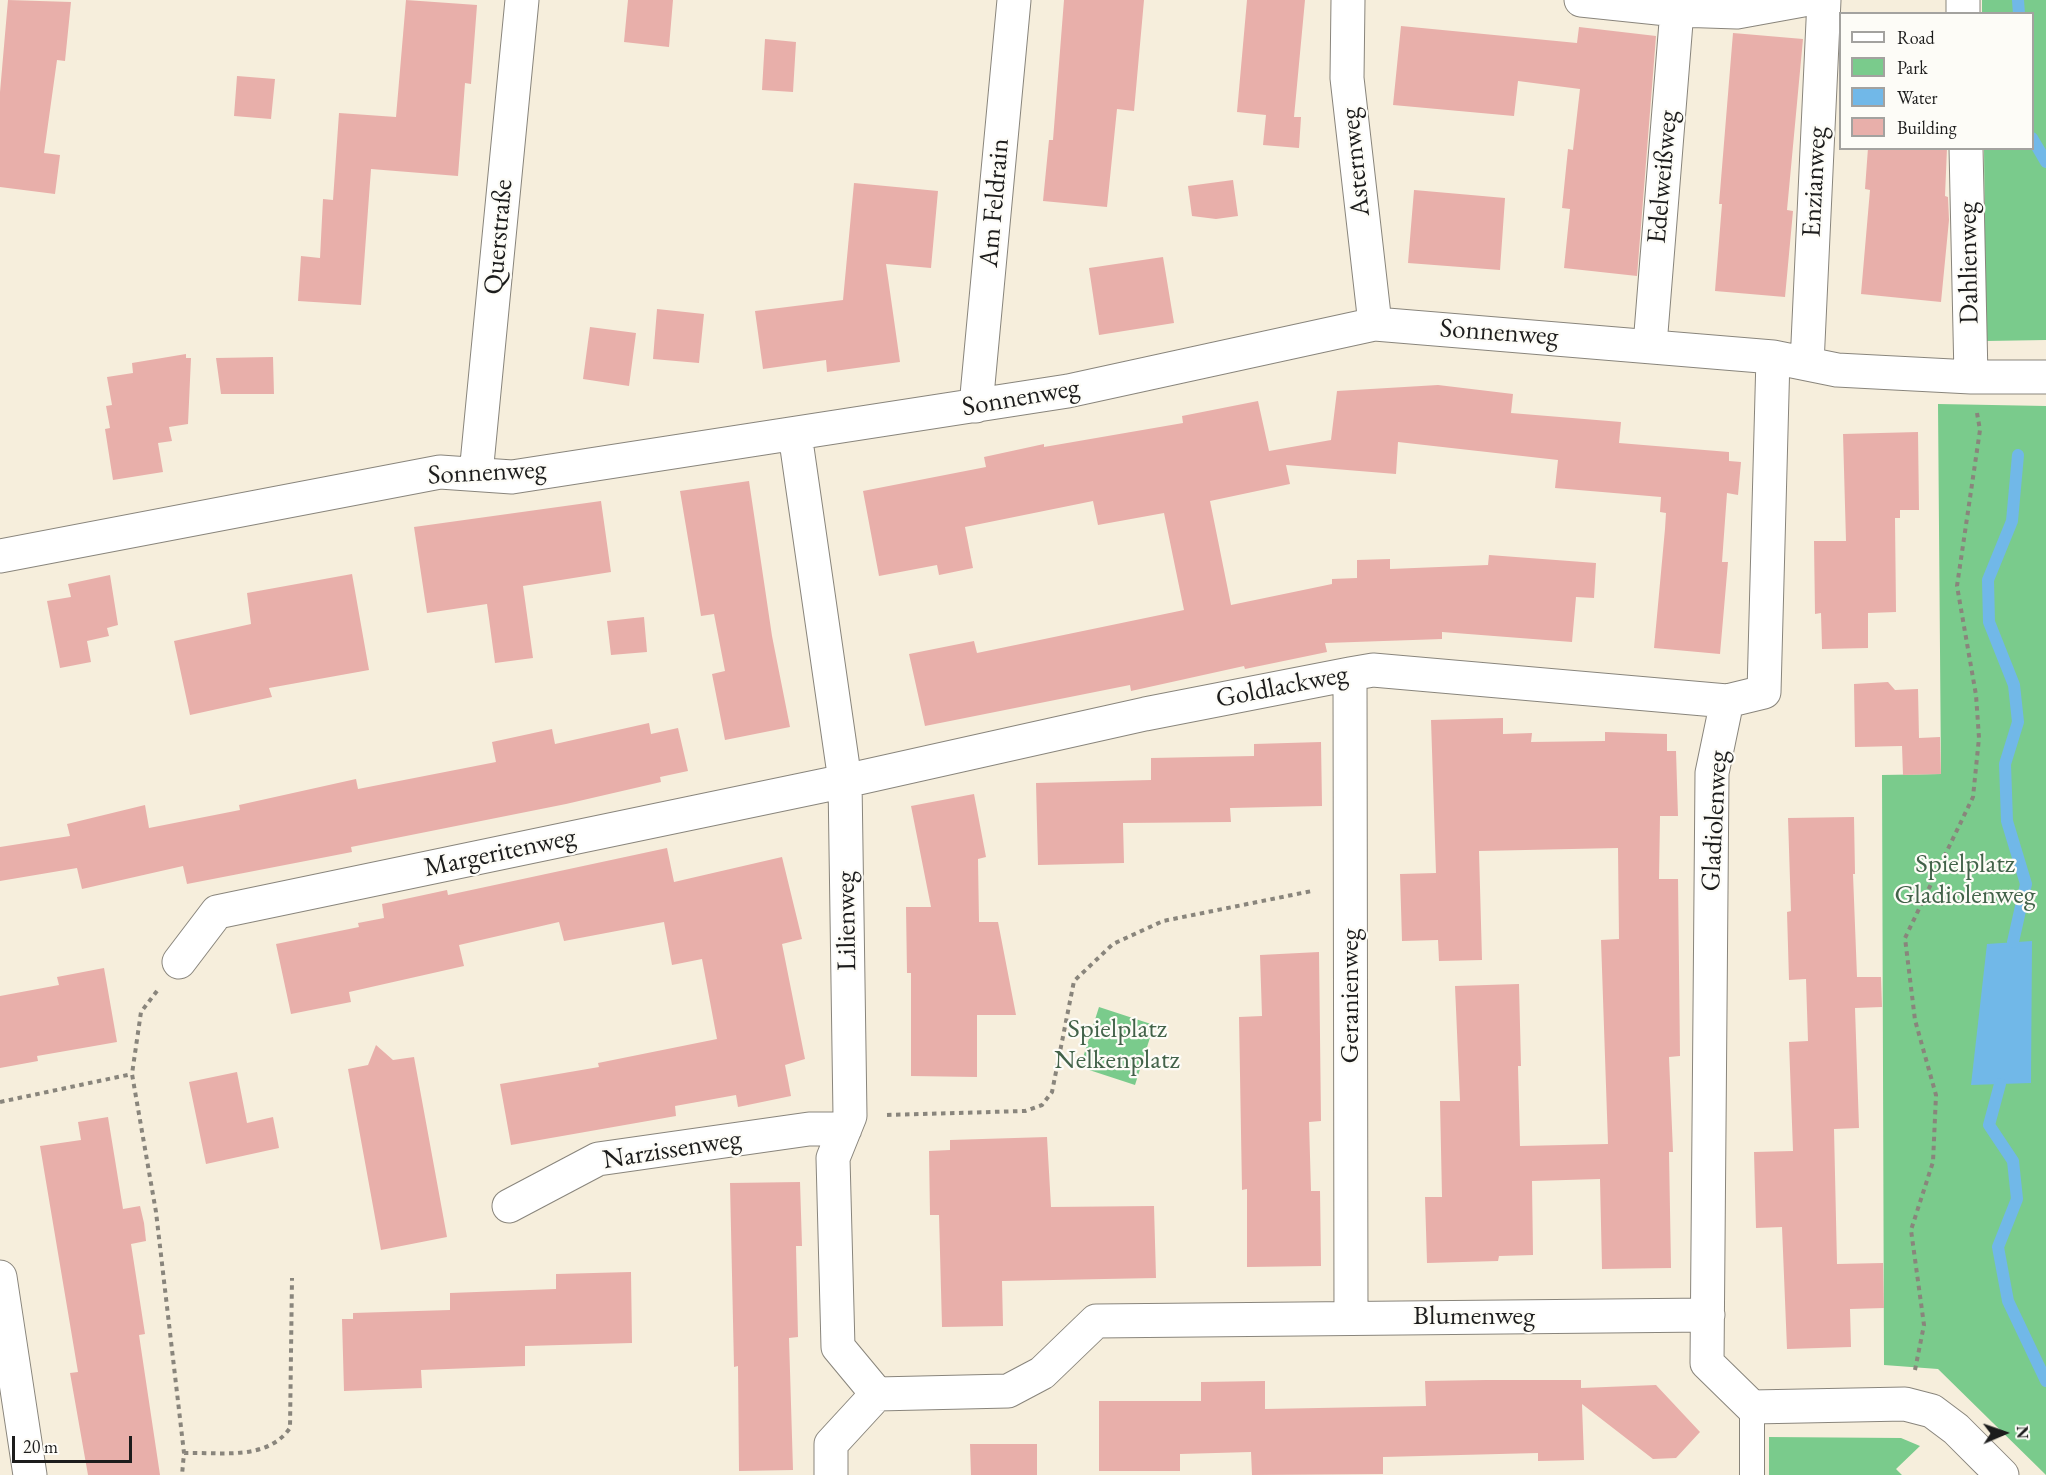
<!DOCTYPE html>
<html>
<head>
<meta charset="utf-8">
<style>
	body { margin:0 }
	#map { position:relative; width:2046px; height:1475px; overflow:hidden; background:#f6eedc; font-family:"EB Garamond",serif }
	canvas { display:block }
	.legend { position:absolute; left:1839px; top:12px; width:195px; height:138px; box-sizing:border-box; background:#fdfcf7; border:2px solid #a3a29f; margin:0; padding:8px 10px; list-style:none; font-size:18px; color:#1c1c1c }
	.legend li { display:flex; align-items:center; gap:12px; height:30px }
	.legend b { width:30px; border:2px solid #a3a29f }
	.north { position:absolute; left:1974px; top:1403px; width:60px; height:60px; -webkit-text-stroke:4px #fdfcf7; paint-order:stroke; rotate:88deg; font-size:16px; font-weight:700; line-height:24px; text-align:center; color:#1c1c1c }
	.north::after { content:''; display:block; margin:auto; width:21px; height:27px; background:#1c1c1c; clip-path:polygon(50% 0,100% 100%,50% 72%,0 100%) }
	.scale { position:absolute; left:12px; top:1436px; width:120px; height:27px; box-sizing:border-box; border:3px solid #1c1c1c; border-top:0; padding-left:8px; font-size:18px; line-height:21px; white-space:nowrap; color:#1c1c1c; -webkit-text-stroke:4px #fdfcf7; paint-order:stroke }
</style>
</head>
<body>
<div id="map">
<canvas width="2046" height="1475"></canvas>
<ul class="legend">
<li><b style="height:8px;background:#fff"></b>Road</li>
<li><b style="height:16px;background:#7acb8c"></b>Park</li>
<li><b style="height:16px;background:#71b8e8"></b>Water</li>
<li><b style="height:16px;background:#e8afaa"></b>Building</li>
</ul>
<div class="north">N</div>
<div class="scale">20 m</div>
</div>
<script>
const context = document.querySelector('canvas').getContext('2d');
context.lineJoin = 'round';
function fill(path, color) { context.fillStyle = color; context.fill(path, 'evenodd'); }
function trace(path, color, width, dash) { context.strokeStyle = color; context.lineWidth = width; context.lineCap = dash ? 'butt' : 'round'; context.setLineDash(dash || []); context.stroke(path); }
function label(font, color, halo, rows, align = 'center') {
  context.font = font + ' "EB Garamond",serif'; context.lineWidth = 4.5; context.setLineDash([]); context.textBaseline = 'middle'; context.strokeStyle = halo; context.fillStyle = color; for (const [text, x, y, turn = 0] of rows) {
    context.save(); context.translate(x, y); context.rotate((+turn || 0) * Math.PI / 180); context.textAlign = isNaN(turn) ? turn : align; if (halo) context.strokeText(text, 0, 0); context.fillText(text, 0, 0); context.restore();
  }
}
const green = new Path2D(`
	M 1982,0 L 2046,0 L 2046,340 L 1986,341 L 1984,149 L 2032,148 L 2032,14 L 1982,13 Z
	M 1938,404 L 2046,406 L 2046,1475 L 1938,1369 L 1884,1365 L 1882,775 L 1941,774 Z
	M 1099,1007 L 1154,1025 L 1135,1085 L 1080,1067 Z
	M 1769,1437 L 1901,1438 L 1920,1446 L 1896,1469 L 1902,1475 L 1769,1475 Z`);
const water = new Path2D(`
	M 2032,941 L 2031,1083 L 1971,1085 L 1987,944 Z`);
const stream = new Path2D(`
	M 2018,0 L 2019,14
	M 2032,138 L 2046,162
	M 2013,942 L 2026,884 L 2007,821 L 2005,764 L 2018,722 L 2014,685 L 1989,622 L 1988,580 L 2012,521 L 2018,455
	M 2000,1084 L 1989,1125 L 2013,1161 L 2017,1199 L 1998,1247 L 2008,1301 L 2046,1381`);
const building = new Path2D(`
	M 8,0 L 71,2 L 65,61 L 57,60 L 44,153 L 60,155 L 55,194 L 0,187 L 0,92 Z
	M 406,0 L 477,5 L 471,84 L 465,83 L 458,176 L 371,169 L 361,305 L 298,301 L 301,256 L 320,258 L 323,199 L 333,200 L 339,113 L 396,117 Z
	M 628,0 L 673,0 L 669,47 L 624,42 Z
	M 1064,0 L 1144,0 L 1134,111 L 1117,109 L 1107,207 L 1043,201 L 1049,140 L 1053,140 Z
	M 1247,0 L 1305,0 L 1294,117 L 1301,117 L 1299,148 L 1263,145 L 1266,115 L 1237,112 Z
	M 1401,26 L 1577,43 L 1579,27 L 1656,36 L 1637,276 L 1564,268 L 1570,209 L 1562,208 L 1568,149 L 1573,150 L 1580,89 L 1518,81 L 1514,116 L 1393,105 Z
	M 1733,33 L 1803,39 L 1787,210 L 1793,211 L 1785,297 L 1715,291 L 1722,204 L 1719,204 Z
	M 765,39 L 796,42 L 793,92 L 762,90 Z
	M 237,76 L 275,79 L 271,119 L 234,116 Z
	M 1868,148 L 1947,148 L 1945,196 L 1948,197 L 1949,220 L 1941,302 L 1861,294 L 1870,190 L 1865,189 Z
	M 1233,180 L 1238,216 L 1216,219 L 1192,216 L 1188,186 Z
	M 854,183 L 938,191 L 931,268 L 886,264 L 900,362 L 827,372 L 826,360 L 763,369 L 755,311 L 843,300 Z
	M 1414,190 L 1505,198 L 1500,270 L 1408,263 Z
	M 1163,257 L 1174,323 L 1099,335 L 1089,268 Z
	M 657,309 L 704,314 L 699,363 L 653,359 Z
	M 590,327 L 636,333 L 629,386 L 583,379 Z
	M 186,354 L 186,358 L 191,358 L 188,424 L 169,427 L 172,441 L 158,443 L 163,472 L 113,480 L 105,429 L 110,428 L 106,406 L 112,405 L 107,377 L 133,373 L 132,363 Z
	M 273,357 L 274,394 L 221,394 L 216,358 Z
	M 1438,385 L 1513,394 L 1511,413 L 1621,422 L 1619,443 L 1729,452 L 1729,461 L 1741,462 L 1738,495 L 1727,493 L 1722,562 L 1728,562 L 1720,654 L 1654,648 L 1665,529 L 1666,513 L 1660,512 L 1661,497 L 1555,488 L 1558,460 L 1398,442 L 1396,474 L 1286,465 L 1290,484 L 1210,501 L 1231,605 L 1332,584 L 1332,579 L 1357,578 L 1357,560 L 1390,559 L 1390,569 L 1488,565 L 1489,555 L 1596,563 L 1594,598 L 1576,597 L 1572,642 L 1442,632 L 1442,639 L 1325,643 L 1327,652 L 1245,669 L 1244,666 L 1131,691 L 1130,685 L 925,726 L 909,654 L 974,641 L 977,653 L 1184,610 L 1164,513 L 1098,525 L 1093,501 L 965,527 L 973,568 L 939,575 L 937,565 L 879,576 L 863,491 L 986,467 L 984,457 L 1044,444 L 1044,447 L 1183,423 L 1182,416 L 1258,401 L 1269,451 L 1331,440 L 1337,391 Z
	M 1918,432 L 1919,510 L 1900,510 L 1900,518 L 1895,518 L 1896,612 L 1868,613 L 1868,648 L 1822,649 L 1821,613 L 1815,614 L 1814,541 L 1846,541 L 1843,434 Z
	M 749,481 L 772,636 L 790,727 L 725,740 L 712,674 L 725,671 L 714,614 L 701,616 L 680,491 Z
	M 601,501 L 611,572 L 523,586 L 533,658 L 495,663 L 487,604 L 427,613 L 414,527 Z
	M 352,574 L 369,670 L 269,688 L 272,697 L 190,715 L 174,641 L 251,624 L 247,593 Z
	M 110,575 L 118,625 L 107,628 L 109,636 L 87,641 L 91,662 L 60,668 L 47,601 L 71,597 L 68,584 Z
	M 644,617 L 647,652 L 611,655 L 607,621 Z
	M 1888,682 L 1895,690 L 1918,689 L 1919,738 L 1940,737 L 1941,774 L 1903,775 L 1902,746 L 1855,747 L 1854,684 Z
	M 1503,718 L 1503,734 L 1532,733 L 1531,742 L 1605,741 L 1605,732 L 1667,734 L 1667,751 L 1676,751 L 1678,816 L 1660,816 L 1659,879 L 1678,879 L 1680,1056 L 1669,1057 L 1673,1152 L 1669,1152 L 1671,1268 L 1602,1269 L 1600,1179 L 1532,1181 L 1533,1255 L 1499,1256 L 1498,1261 L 1427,1263 L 1425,1197 L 1442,1197 L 1440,1101 L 1460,1101 L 1455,986 L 1519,984 L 1521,1066 L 1518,1066 L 1520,1146 L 1608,1144 L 1601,940 L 1619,939 L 1618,848 L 1479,851 L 1482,960 L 1439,961 L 1438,940 L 1402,941 L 1400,874 L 1436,873 L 1431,720 Z
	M 649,723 L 651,734 L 678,728 L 688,771 L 660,777 L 661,782 L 566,804 L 351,847 L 352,852 L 187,884 L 183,866 L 82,889 L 77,868 L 0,881 L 0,847 L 70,836 L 67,824 L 145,805 L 149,828 L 240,810 L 239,805 L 356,779 L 358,789 L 496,762 L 492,742 L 552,729 L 555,744 Z
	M 1321,742 L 1322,806 L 1230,808 L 1231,822 L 1123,823 L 1124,863 L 1038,865 L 1036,783 L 1151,780 L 1151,758 L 1254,756 L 1254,744 Z
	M 974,794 L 986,857 L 978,859 L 979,922 L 998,922 L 1016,1015 L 977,1015 L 977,1077 L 911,1076 L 911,973 L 907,973 L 906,907 L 931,907 L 911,806 Z
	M 1854,817 L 1855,874 L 1853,874 L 1857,977 L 1881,977 L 1882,1007 L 1855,1008 L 1859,1128 L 1834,1129 L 1837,1264 L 1883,1263 L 1884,1308 L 1850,1309 L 1851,1347 L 1787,1349 L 1782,1227 L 1756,1228 L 1754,1152 L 1793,1151 L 1789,1042 L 1808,1041 L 1806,979 L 1789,980 L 1787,912 L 1791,911 L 1788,818 Z
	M 667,848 L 674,882 L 782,857 L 802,939 L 782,944 L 805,1059 L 785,1065 L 791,1096 L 738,1107 L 736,1095 L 675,1106 L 676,1116 L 511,1145 L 500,1084 L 599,1067 L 598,1063 L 717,1039 L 702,959 L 672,965 L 664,922 L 564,941 L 559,922 L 459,945 L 464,966 L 349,992 L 351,1002 L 291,1014 L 276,944 L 359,927 L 358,923 L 384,918 L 382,904 L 447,890 L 448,895 Z
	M 1319,952 L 1321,1121 L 1309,1122 L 1311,1191 L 1320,1191 L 1321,1266 L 1247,1267 L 1247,1189 L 1242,1190 L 1239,1017 L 1262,1016 L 1260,955 Z
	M 104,968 L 117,1042 L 37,1056 L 38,1061 L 0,1068 L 0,996 L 59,985 L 57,977 Z
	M 376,1045 L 393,1060 L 414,1057 L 447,1237 L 381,1250 L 348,1069 L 368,1065 Z
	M 237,1072 L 247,1123 L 273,1117 L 279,1148 L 206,1164 L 189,1082 Z
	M 108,1117 L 123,1209 L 140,1206 L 144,1223 L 146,1241 L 131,1244 L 145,1334 L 139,1335 L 160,1475 L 88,1475 L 70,1373 L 78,1372 L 40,1146 L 81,1140 L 78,1122 Z
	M 1047,1137 L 1051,1207 L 1154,1206 L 1156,1278 L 1002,1281 L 1003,1326 L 942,1327 L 939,1215 L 930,1215 L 929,1151 L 950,1150 L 950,1140 Z
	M 800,1182 L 802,1246 L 796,1246 L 798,1337 L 789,1338 L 793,1470 L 739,1471 L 738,1366 L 734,1367 L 730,1183 Z
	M 631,1272 L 632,1343 L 525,1346 L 525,1366 L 421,1370 L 422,1388 L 344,1391 L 342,1319 L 353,1319 L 353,1313 L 450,1310 L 450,1293 L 556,1289 L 556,1274 Z
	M 1486,1380 L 1581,1380 L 1581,1388 L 1656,1385 L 1700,1432 L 1676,1458 L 1653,1459 L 1582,1404 L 1584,1460 L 1538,1461 L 1538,1453 L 1383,1457 L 1383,1474 L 1252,1475 L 1251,1452 L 1180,1454 L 1180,1471 L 1099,1471 L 1099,1401 L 1201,1401 L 1201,1382 L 1265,1381 L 1265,1409 L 1426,1406 L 1425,1381 Z
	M 970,1444 L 1037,1444 L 1037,1475 L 971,1475 Z`);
const path = new Path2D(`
	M 157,991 L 141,1012 L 132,1074 L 156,1212 L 184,1453 L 182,1475
	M 0,1102 L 132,1074
	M 887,1115 L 1025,1111 L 1042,1105 L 1052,1092 L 1074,981 L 1113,944 L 1163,921 L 1312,891
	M 1915,1370 L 1924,1325 L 1911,1230 L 1933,1162 L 1936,1095 L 1915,1020 L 1905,938 L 1973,797 L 1979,738 L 1976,695 L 1957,586 L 1980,430 L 1977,413
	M 184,1453 C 221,1452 267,1461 290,1428 L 292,1278`);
const lane = new Path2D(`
	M 1752,1407 L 1752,1475`);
const street = new Path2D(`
	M 1348,0 L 1347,78 L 1375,324
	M 1581,0 L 1677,10 L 1737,12 L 1803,0
	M 1963,0 L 1963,14
	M 1966,148 L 1971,377
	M 1650,345 L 1677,10
	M 1773,357 L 1764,692 L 1727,701 L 1712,773 L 1707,1363 L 1752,1407 L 1905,1404 L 1932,1411 L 1956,1429 L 2002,1475
	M 1807,364 L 1824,0
	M 976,406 L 1014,0
	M 795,434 L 845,781 L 850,1116 L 833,1158 L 838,1347 L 877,1394
	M 476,474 L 522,0
	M 0,556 L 440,472 L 512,477 L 1068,391 L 1375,324 L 1773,357 L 1837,370 L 1971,377 L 2046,377
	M 1350,674 L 1351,1318
	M 179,962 L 217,912 L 845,781 L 1145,714 L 1350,674 L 1373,670 L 1727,701
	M 509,1206 L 598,1159 L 809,1129 L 845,1129
	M 0,1277 L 30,1475
	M 877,1394 L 1008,1391 L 1042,1373 L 1096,1321 L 1708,1315
	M 831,1475 L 831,1444 L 877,1394`);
const streetNames = [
	["Asternweg",1356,162,-96],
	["Edelweißweg",1663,177,-85],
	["Enzianweg",1815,182,-87],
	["Am Feldrain",995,203,-85],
	["Querstraße",499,237,-85],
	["Dahlienweg",1969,263,-91],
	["Sonnenweg",1499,333,4],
	["Sonnenweg",1021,398,-10],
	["Sonnenweg",487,473,-3],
	["Goldlackweg",1282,687,-11],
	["Gladiolenweg",1715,821,-87],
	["Margeritenweg",500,853,-12],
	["Lilienweg",847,921,-91],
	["Geranienweg",1351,996,-90],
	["Narzissenweg",672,1150,-9],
	["Blumenweg",1474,1317]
];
const parkNames = [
	["Spielplatz",1965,865],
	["Gladiolenweg",1965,896],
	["Spielplatz",1117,1030],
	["Nelkenplatz",1117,1061]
];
fill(green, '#7acb8c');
fill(water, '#71b8e8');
trace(stream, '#71b8e8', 12);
fill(building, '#e8afaa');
trace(lane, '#89857c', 26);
trace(street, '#89857c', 35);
trace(path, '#89857c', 4, [4.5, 4.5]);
trace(lane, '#fff', 24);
trace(street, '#fff', 33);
label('27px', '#1c1c1c', '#fdfcf7', streetNames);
label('27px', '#426249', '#fdfcf7', parkNames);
</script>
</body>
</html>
